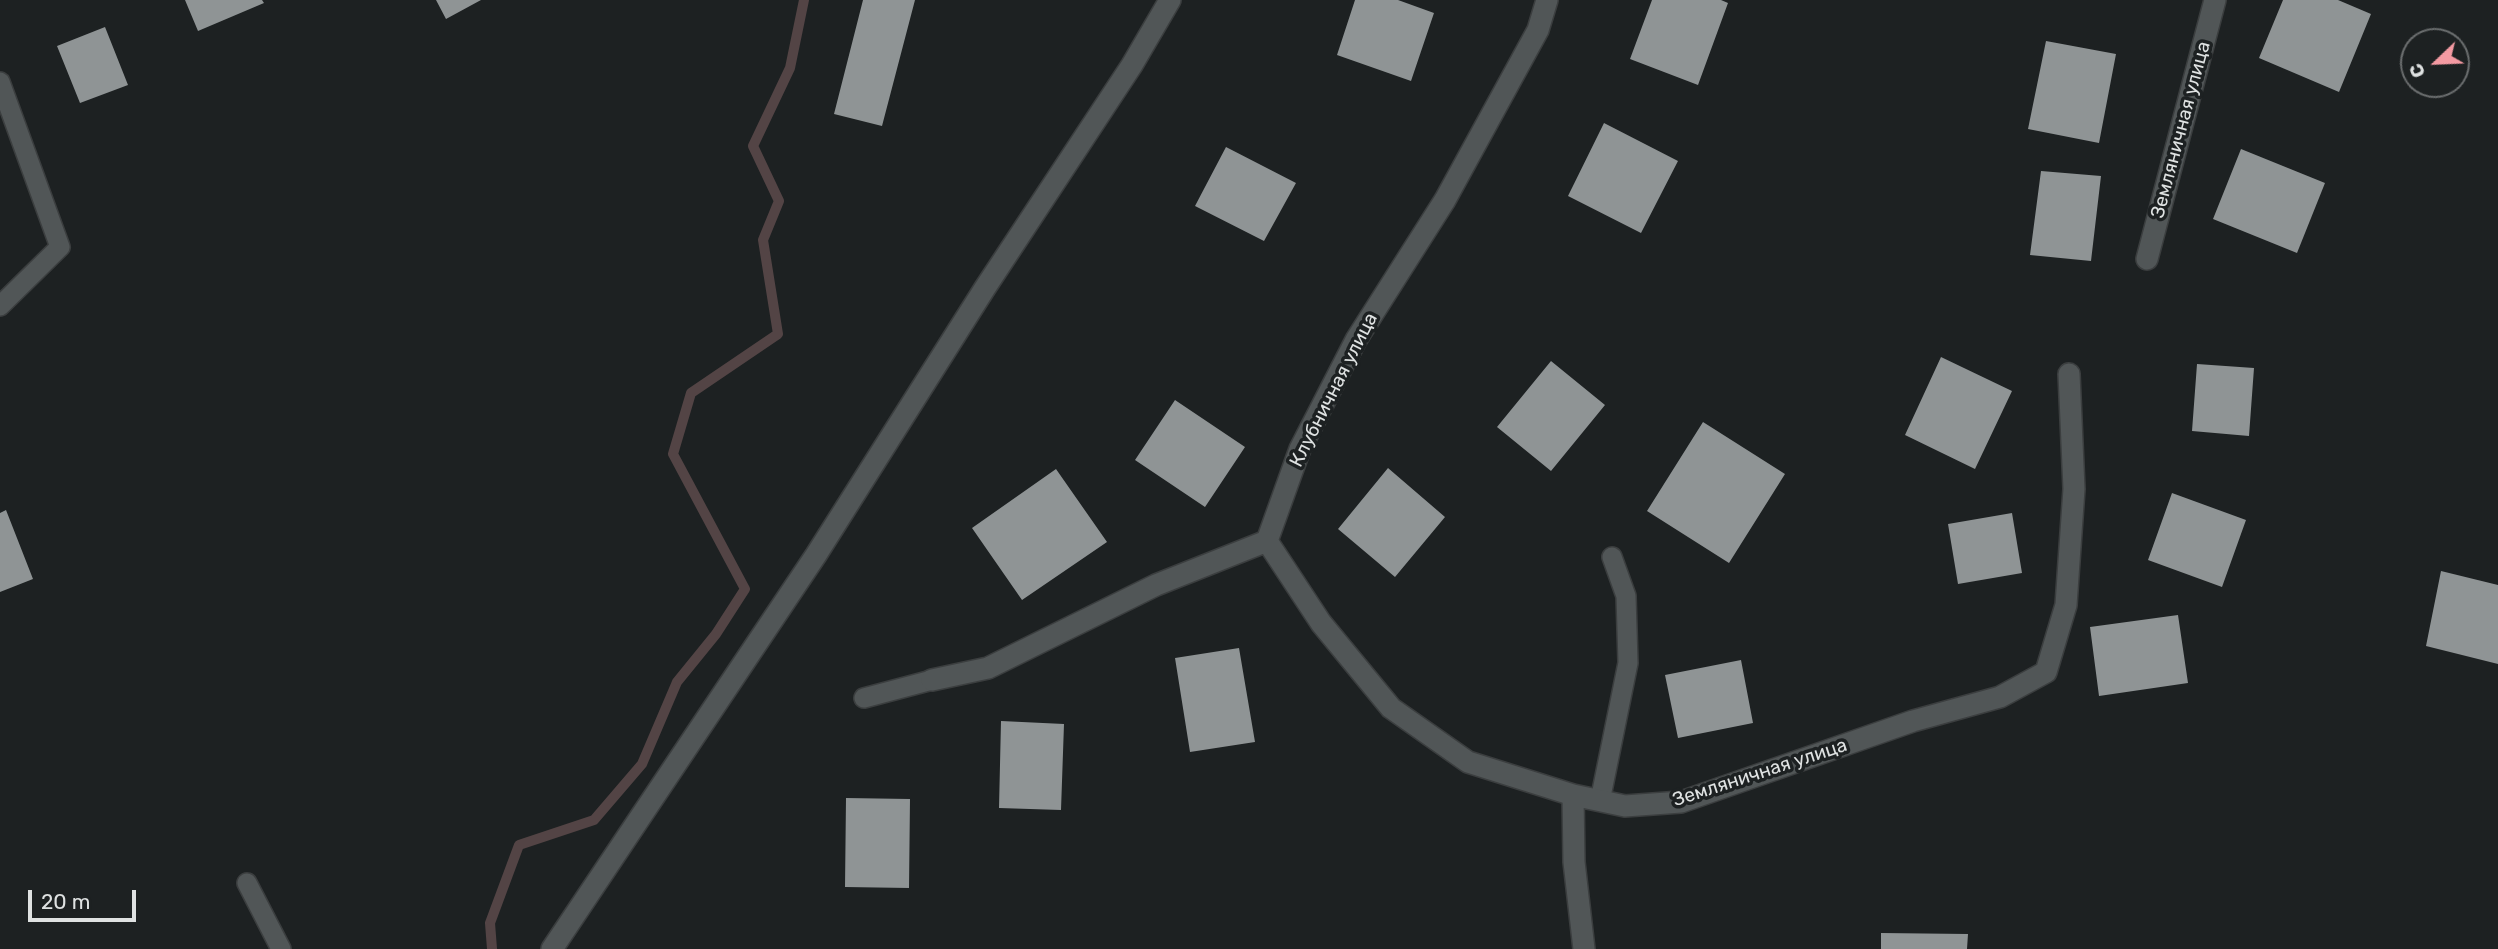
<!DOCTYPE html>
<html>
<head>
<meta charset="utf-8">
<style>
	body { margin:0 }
	#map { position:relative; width:2498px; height:949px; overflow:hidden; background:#1d2122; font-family:Rubik,sans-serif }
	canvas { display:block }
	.north { position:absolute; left:2400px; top:28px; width:70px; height:70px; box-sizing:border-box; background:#1d2122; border:2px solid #6b6e6f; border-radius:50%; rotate:247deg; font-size:19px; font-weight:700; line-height:28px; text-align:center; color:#dfe2e2 }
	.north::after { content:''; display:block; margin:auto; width:24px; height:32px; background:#f49aa2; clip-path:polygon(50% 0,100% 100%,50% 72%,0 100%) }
	.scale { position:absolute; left:28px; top:890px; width:108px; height:32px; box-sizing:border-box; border:4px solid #dfe2e2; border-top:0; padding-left:9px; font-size:21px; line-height:24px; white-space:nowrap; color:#dfe2e2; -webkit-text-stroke:5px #1d2122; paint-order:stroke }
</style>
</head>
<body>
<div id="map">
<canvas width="2498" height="949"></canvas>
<div class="north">С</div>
<div class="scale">20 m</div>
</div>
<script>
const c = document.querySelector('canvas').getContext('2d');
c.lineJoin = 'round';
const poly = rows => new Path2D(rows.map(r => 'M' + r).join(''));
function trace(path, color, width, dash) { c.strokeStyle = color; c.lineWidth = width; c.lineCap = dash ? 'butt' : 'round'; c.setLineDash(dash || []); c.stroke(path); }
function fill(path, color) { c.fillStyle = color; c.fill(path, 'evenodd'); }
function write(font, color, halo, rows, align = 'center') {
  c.font = font + ' Rubik,sans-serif'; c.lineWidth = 7; c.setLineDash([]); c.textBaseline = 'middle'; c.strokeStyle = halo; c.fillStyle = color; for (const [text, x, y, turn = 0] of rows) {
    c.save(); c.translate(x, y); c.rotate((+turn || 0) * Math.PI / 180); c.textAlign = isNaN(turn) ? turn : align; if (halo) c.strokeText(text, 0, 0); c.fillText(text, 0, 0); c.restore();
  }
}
trace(poly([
	[492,949,490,923,519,845,594,820,642,764,677,682,716,634,745,589,673,454,691,393,778,334,763,240,779,201,753,146,790,68,804,0]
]), '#534445', 10);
fill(poly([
	[185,0,262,0,264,3,198,31],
	[436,0,481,0,446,19],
	[863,0,915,0,882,126,834,114],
	[1355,0,1398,0,1434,13,1411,81,1337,55],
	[1652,0,1721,0,1728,3,1698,85,1630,59],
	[2283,0,2338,0,2371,14,2339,92,2259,58],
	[105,27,128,85,80,103,57,46],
	[2046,41,2116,54,2099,143,2028,129],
	[1604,123,1678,161,1641,233,1568,196],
	[1226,147,1296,183,1264,241,1195,206],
	[2241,149,2325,183,2297,253,2213,219],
	[2041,171,2101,176,2091,261,2030,255],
	[1941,357,2012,391,1975,469,1905,435],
	[1551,361,1605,405,1551,471,1497,427],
	[2197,364,2254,368,2249,436,2192,431],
	[1175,400,1245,447,1205,507,1135,460],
	[1703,422,1785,474,1729,563,1647,511],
	[1388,468,1445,517,1395,577,1338,529],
	[1056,469,1107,542,1022,600,972,528],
	[2172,493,2246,520,2222,587,2148,560],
	[6,510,33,579,0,592,0,513],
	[2012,513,2022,573,1958,584,1948,524],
	[2441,571,2498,585,2498,664,2426,646],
	[2178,615,2188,683,2099,696,2090,627],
	[1239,648,1255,742,1190,752,1175,658],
	[1741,660,1753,723,1678,738,1665,675],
	[1001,721,1064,724,1061,810,999,808],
	[846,798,910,799,909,888,845,887],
	[1881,933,1968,934,1967,949,1881,949]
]), '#8f9495');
const lane = poly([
	[0,82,60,247,0,306],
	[864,698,932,680],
	[1600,801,1628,663,1626,596,1612,557],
	[247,883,281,949]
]);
const street = poly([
	[2147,259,2215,0],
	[1267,541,1321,623,1391,708,1468,762,1573,795,1625,806,1681,802,1913,721,2000,697,2046,672,2066,605,2074,489,2069,374],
	[932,680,988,668,1156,585,1267,541,1300,449,1356,340,1445,200,1538,30,1547,0],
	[1573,795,1574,862,1584,949],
	[552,949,816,555,985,288,1132,65,1170,0]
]);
trace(lane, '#3b3e3f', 22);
trace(street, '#3b3e3f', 24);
trace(lane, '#515657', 19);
trace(street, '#515657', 21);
write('19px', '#dfe2e2', '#1d2122', [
	["Земляничная улица",2181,130,-75],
	["Клубничная улица",1334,390,-63],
	["Земляничная улица",1760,773,-18]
]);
</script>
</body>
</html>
